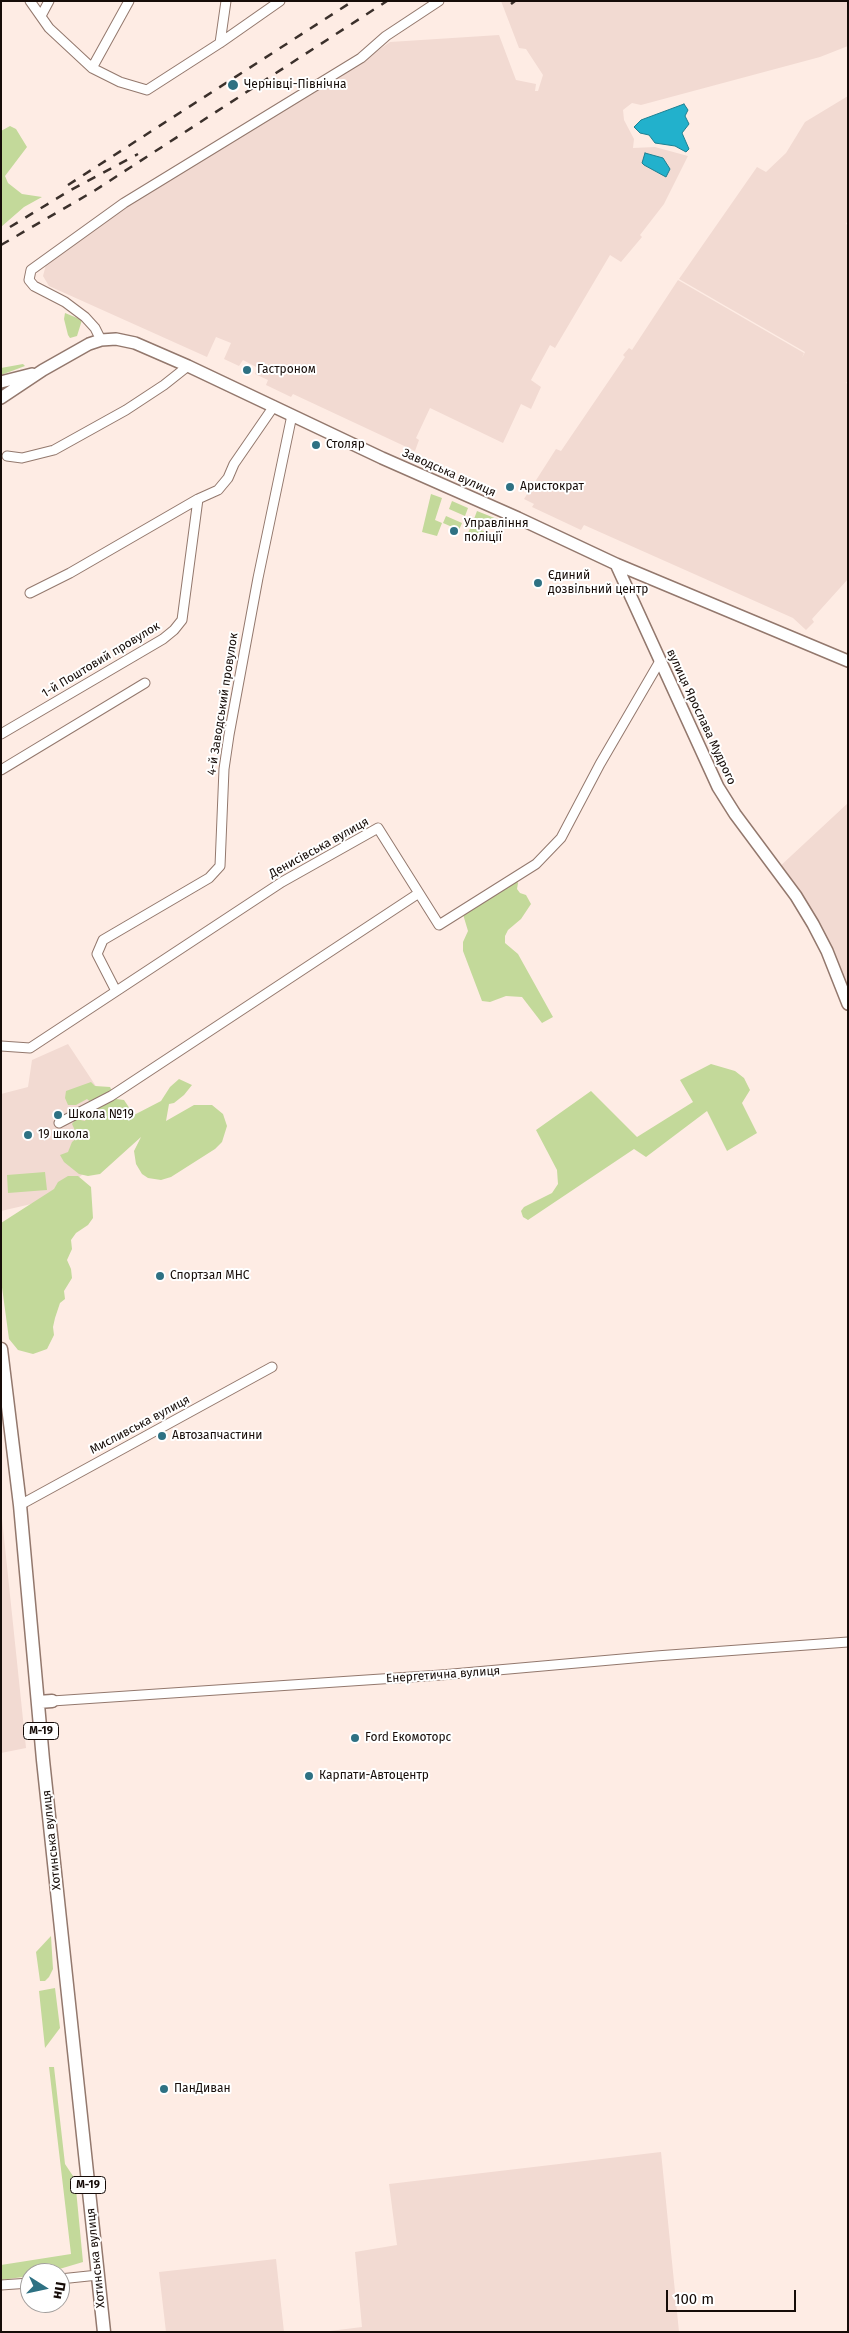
<!DOCTYPE html>
<html>
<head>
<meta charset="utf-8">
<style>
	body { margin:0 }
	#map { position:relative; width:849px; height:2333px; overflow:hidden; background:#feece4; font-family:"Fira Sans",sans-serif }
	canvas { display:block }
	.frame { position:absolute; inset:0; border:2px solid #160c08; pointer-events:none }
	.north { position:absolute; left:20px; top:2263px; width:50px; height:50px; box-sizing:border-box; background:#fff; border:1px solid #a29e9c; border-radius:50%; rotate:100deg; font-size:14px; font-weight:700; line-height:20px; text-align:center; color:#160c08 }
	.north::after { content:''; display:block; margin:auto; width:18px; height:22px; background:#2e7183; clip-path:polygon(50% 0,100% 100%,50% 72%,0 100%) }
	.scale { position:absolute; left:666px; top:2290px; width:130px; height:22px; box-sizing:border-box; border:2px solid #160c08; border-top:0; padding-left:6px; font-size:15px; line-height:18px; white-space:nowrap; color:#160c08; -webkit-text-stroke:4px #fff; paint-order:stroke }
</style>
</head>
<body>
<div id="map">
<canvas width="849" height="2333"></canvas>
<div class="frame"></div>
<div class="north">Пн</div>
<div class="scale">100 m</div>
</div>
<script>
const c = document.querySelector('canvas').getContext('2d');
c.lineJoin = 'round';
function fill(path, color) { c.fillStyle = color; c.fill(path, 'evenodd'); }
const poly = rows => new Path2D(rows.map(r => 'M' + r).join(''));
function trace(path, color, width, dash) { c.strokeStyle = color; c.lineWidth = width; c.lineCap = dash ? 'butt' : 'round'; c.setLineDash(dash || []); c.stroke(path); }
function write(font, color, halo, rows, align = 'center') {
  c.font = font + ' "Fira Sans",sans-serif'; c.lineWidth = 4; c.setLineDash([]); c.textBaseline = 'middle'; c.strokeStyle = halo; c.fillStyle = color; for (const [text, x, y, turn = 0] of rows) {
    c.save(); c.translate(x, y); c.rotate((+turn || 0) * Math.PI / 180); c.textAlign = isNaN(turn) ? turn : align; if (halo) c.strokeText(text, 0, 0); c.fillText(text, 0, 0); c.restore();
  }
}
fill(poly([
	[501,1,848,1,848,46,820,57,641,105,632,103,623,110,624,120,634,139,633,148,655,147,688,156,664,204,640,235,642,237,621,262,610,255,555,348,550,345,531,380,541,387,531,409,521,404,503,443,430,408,416,438,419,440,415,451,293,394,291,397,266,385,268,380,255,374,258,368,243,360,239,366,224,359,231,343,216,337,207,357,49,286,43,276,47,261,125,205,363,61,390,42,499,35,516,80,536,84,535,91,538,91,543,75,526,49,519,48],
	[848,96,848,220,846,224,848,225,848,380,846,383,848,384,848,579,812,619,814,622,806,630,793,618,584,525,581,530,532,507,534,504,524,499,556,449,561,451,625,357,623,355,629,348,632,350,678,280,804,353,802,358,805,352,679,279,757,167,766,172,786,153,805,122],
	[848,803,848,999,777,869],
	[68,1044,129,1136,53,1199,1,1211,1,1094,28,1087,32,1060],
	[1,1509,26,1748,1,1753],
	[661,2152,679,2332,322,2332,362,2327,355,2252,397,2245,389,2184],
	[276,2259,284,2332,166,2332,159,2272]
]), '#f2dad2');
fill(poly([
	[10,126,16,129,27,147,5,176,8,183,22,194,42,197,24,207,1,227,1,131],
	[65,313,82,320,77,336,70,338,68,335,64,319],
	[23,364,25,366,1,375,1,368],
	[431,494,442,498,435,520,442,523,437,536,422,532],
	[452,501,468,508,465,516,449,509],
	[477,511,502,521,499,529,474,519],
	[446,516,462,523,459,530,443,523],
	[471,526,496,536,493,544,468,533],
	[515,877,518,883,517,889,520,893,526,895,531,904,521,919,508,930,505,936,505,943,518,954,553,1017,542,1023,522,997,506,996,490,1002,482,1001,463,951,463,942,468,931,462,911],
	[711,1064,735,1071,744,1078,750,1090,742,1103,757,1133,727,1151,707,1111,646,1157,634,1149,528,1220,523,1217,521,1211,524,1207,552,1193,558,1184,557,1170,536,1130,591,1091,637,1137,693,1102,680,1080],
	[179,1079,192,1085,184,1095,174,1103,169,1104,166,1121,194,1105,212,1105,223,1114,227,1126,222,1142,215,1149,171,1177,161,1180,148,1178,142,1174,136,1164,134,1151,141,1137,100,1174,88,1176,79,1174,64,1162,60,1155,68,1152,72,1142,78,1137,72,1124,76,1119,85,1121,92,1103,87,1099,76,1105,68,1105,65,1098,66,1091,91,1082,95,1086,110,1087,116,1099,124,1100,134,1115,161,1101,170,1087],
	[45,1172,47,1190,8,1193,7,1175],
	[68,1176,78,1176,91,1187,93,1218,88,1225,76,1233,71,1240,72,1249,67,1260,71,1269,72,1278,64,1291,65,1299,60,1303,55,1318,53,1327,54,1335,47,1349,33,1354,18,1350,9,1339,1,1280,1,1223,54,1189,58,1182],
	[51,1936,53,1969,49,1977,45,1981,40,1981,36,1952],
	[55,1988,60,2028,45,2048,39,1991],
	[49,2067,54,2067,65,2164,75,2179,83,2262,46,2273,30,2273,30,2276,1,2280,1,2265,71,2254]
]), '#c3d99a');
const water = poly([
	[684,104,688,110,685,116,689,124,682,133,689,149,686,152,675,146,655,143,649,135,640,133,634,127,641,120,684,104],
	[645,153,663,158,670,169,666,177,644,165,642,163,645,153]
]);
fill(water, '#22b1cc');
trace(water, '#1e8091', 1);
const minor = poly([
	[30,1,49,28,92,68,120,82,147,90,220,43,280,1],
	[41,16,49,1],
	[220,43,226,1],
	[92,68,129,1],
	[101,340,95,328,85,317,65,302,34,286,29,280,31,270,124,203,361,58,386,36,439,1],
	[7,456,22,458,54,450,126,410,164,385,188,366],
	[30,593,70,573,198,499,218,490,228,478,234,464,274,406],
	[1,734,163,639,174,630,182,620,198,499],
	[1,770,145,683],
	[116,991,97,954,103,940,209,878,220,866,224,769,229,735,258,578,292,415],
	[1,1046,30,1048,282,882,378,828,439,925,536,864,561,838,600,764,660,661],
	[59,1123,111,1096,419,893],
	[20,1505,272,1367],
	[52,1701,441,1675,656,1656,848,1642],
	[60,2279,98,2275],
	[1,2285,30,2283]
]);
const major = poly([
	[1,382,32,374],
	[1,398,43,370,89,344,101,340,116,339,135,343,188,366,382,458,518,518,616,564,848,661],
	[616,564,718,787,735,814,796,896,813,924,827,951,848,1004]
]);
const highway = poly([
	[1,1349,20,1505,43,1760,104,2332],
	[38,1702,52,1701]
]);
trace(minor, '#93786d', 11);
trace(major, '#93786d', 14);
trace(highway, '#93786d', 15);
trace(minor, '#fff', 9);
trace(major, '#fff', 11);
trace(highway, '#fff', 12);
trace(poly([
	[511,4,515,1],
	[68,185,353,1],
	[10,227,69,191,138,154],
	[1,245,94,191,387,1]
]), '#3b302b', 2.5, [9, 9]);
for (const [x, y, r, color] of [
	[233,85,6,"#2e7183"],
	[247,370,5,"#2e7183"],
	[316,445,5,"#2e7183"],
	[510,487,5,"#2e7183"],
	[454,531,5,"#2e7183"],
	[538,583,5,"#2e7183"],
	[58,1115,5,"#2e7183"],
	[28,1135,5,"#2e7183"],
	[160,1276,5,"#2e7183"],
	[162,1436,5,"#2e7183"],
	[355,1738,5,"#2e7183"],
	[309,1776,5,"#2e7183"],
	[164,2089,5,"#2e7183"]
]) { const dot = new Path2D(); dot.arc(x, y, r, 0, 2 * Math.PI); c.fillStyle = color; c.fill(dot); trace(dot, '#fff', 2); }
for (const [x, y, w] of [
	[41,1731,35],
	[88,2185,35]
]) { const box = new Path2D(); box.roundRect(x - w / 2, y - 8.5, w, 17, 4); c.fillStyle = '#fff'; c.fill(box); trace(box, '#160c08', 1); }
write('bold 11px', '#160c08', null, [
	["М-19",41,1731],
	["М-19",88,2185]
]);
write('12px', '#160c08', '#fff', [
	["Чернівці-Північна",244,85],
	["Гастроном",257,370],
	["Столяр",326,445],
	["Аристократ",520,487],
	["Управління",464,524],
	["поліції",464,538],
	["Єдиний",548,576],
	["дозвільний центр",548,590],
	["Школа №19",68,1115],
	["19 школа",38,1135],
	["Спортзал МНС",170,1276],
	["Автозапчастини",172,1436],
	["Ford Екомоторс",365,1738],
	["Карпати-Автоцентр",319,1776],
	["ПанДиван",174,2089]
], 'left');
write('12px', '#160c08', '#fff', [
	["Заводська вулиця",449,473,24],
	["1-й Поштовий провулок",101,660,-31],
	["4-й Заводський провулок",223,704,-81],
	["вулиця Ярослава Мудрого",701,717,65],
	["Денисівська вулиця",319,848,-29],
	["Мисливська вулиця",140,1425,-28],
	["Енергетична вулиця",443,1675,-4],
	["Хотинська вулиця",52,1840,-96],
	["Хотинська вулиця",96,2258,-96]
]);
</script>
</body>
</html>
